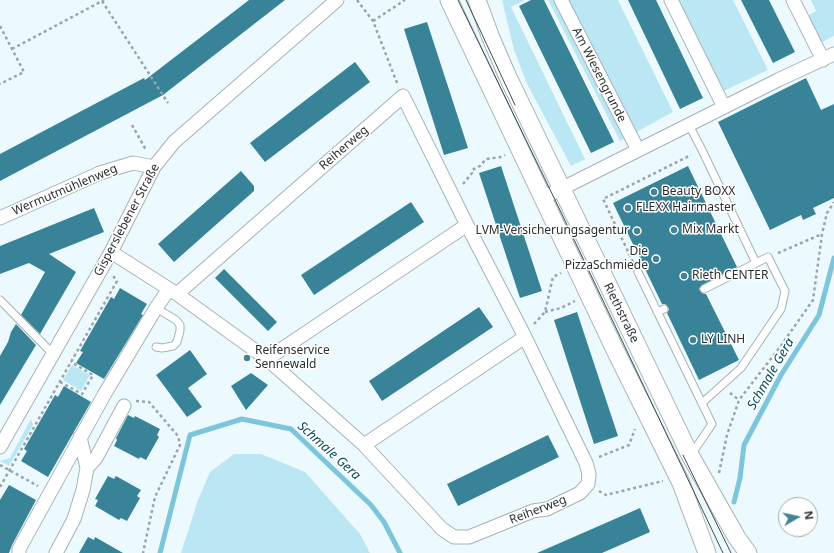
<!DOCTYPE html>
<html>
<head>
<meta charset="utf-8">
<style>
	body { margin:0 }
	#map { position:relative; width:834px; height:553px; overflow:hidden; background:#ecfaff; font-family:"Noto Sans",sans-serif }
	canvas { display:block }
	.north { position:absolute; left:778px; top:497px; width:40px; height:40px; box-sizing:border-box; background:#fff; border:1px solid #aaacad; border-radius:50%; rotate:81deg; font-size:11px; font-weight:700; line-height:16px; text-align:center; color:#2a2f31 }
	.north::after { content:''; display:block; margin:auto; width:14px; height:18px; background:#428396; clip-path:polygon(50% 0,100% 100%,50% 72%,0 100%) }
</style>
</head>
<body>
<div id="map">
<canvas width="834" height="553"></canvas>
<div class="north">N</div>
</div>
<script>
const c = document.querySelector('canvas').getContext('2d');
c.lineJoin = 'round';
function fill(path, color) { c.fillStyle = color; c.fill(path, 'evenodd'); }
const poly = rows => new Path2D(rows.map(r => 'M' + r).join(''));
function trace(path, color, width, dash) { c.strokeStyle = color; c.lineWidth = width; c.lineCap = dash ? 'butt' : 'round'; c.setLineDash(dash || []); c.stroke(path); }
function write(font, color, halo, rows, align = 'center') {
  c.font = font + ' "Noto Sans",sans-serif'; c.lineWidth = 3; c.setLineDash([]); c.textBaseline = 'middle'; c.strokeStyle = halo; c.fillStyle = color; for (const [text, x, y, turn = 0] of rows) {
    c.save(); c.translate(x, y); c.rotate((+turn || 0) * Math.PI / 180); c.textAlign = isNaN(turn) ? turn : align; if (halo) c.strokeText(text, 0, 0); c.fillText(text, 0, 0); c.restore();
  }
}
fill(poly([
	[502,0,525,0,511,7,585,159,571,166,527,84,514,50],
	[548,0,618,0,673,112,620,141],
	[666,0,733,0,768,70,713,96],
	[811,0,834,0,834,36,813,47,799,21,816,11],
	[72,365,90,375,81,391,63,380],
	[31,419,33,425,9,466,0,461,10,458],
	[234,454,261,454,305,472,360,534,370,553,181,553,198,500,210,472]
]), '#bbe7f5');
trace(poly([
	[734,502,740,478,744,445,781,375,819,315,834,258],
	[160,553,190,435,242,419,291,429,371,505,384,522,400,553]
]), '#7cc5da', 5);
fill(poly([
	[249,0,285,0,163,95,0,181,0,154,144,78,145,80],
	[531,0,544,0,614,142,591,153,519,6],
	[628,0,656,0,703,98,680,109],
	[741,0,769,0,795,52,773,63],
	[427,22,468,148,444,155,404,29],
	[355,62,370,82,265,162,250,143],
	[806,78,821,110,834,104,834,198,813,208,816,214,803,220,801,215,770,230,718,122],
	[501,166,542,291,520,298,479,173],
	[688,166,737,267,702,285,699,289,702,293,706,294,739,360,699,380,667,313,669,310,668,307,665,304,662,304,613,203],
	[241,171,254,186,254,191,174,262,158,244],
	[411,202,424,222,314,295,301,275],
	[94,208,104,232,49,254,76,272,40,334,21,315,45,272,29,263,0,274,0,246],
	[224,269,277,322,268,331,215,278],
	[120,288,147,304,141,314,143,315,104,379,76,363,83,352,80,351,111,297,114,299],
	[479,307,493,327,382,401,369,381],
	[577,312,618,436,594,444,554,320],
	[16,324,36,345,0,405,0,356,8,342,11,332],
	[190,350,207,374,188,388,202,407,187,417,156,375],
	[251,373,268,385,246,410,231,386],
	[64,386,91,402,48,477,21,461,27,451,24,449,55,395,58,397],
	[128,415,134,418,135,416,160,429,157,435,159,437,146,460,140,457,139,459,114,446,117,440,116,438],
	[548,435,559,457,458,506,447,484],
	[108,476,114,479,116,476,141,490,137,496,140,498,127,521,121,518,119,520,95,506,98,500,95,499],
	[9,485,36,500,12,545,9,553,0,553,0,500],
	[640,508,650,532,602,553,537,553],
	[88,537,94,540,95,537,123,553,79,553]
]), '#388397');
const service = poly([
	[689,125,702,150,756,263,768,257,785,291,781,309,741,368,702,403],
	[638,272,712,424,691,455],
	[704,289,756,263],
	[0,300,53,354],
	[156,308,176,320,180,325,180,331,177,342,173,346,162,348,156,347],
	[657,312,664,309]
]);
const minor = poly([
	[561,0,638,150],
	[671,0,724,107],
	[793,0,823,60],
	[543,198,778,80,834,54],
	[0,218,100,173,133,163,154,167],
	[111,252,177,294,267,359,364,445,442,529,454,537,469,537,533,511,547,509,580,493,588,484,589,474,586,463,523,333,467,225,403,96,177,294],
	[267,359,467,225],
	[364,445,525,337],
	[0,447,111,252,154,167,174,142,337,0],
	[87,468,96,458,124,406],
	[19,553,19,549,104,395,156,308,169,289],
	[56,553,74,519,83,490,87,468,80,437]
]);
const tertiary = poly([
	[449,0,616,352,681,483,707,553],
	[477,0,491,38,507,75,690,455,737,538,748,553]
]);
trace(service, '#a5b2b6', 9);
trace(minor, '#a5b2b6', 15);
trace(tertiary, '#a5b2b6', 19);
trace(poly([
	[357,0,373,21,397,83],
	[102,1,168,103],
	[373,21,405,0],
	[0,26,24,72,0,84],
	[12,49,104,0],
	[132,125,146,150],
	[463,184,472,173,472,170,480,166,486,159,501,157,505,155],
	[778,253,822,234],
	[633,262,603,199,691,155],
	[545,312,561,308,575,301],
	[534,324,545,312,553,277,561,273],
	[60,382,82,394,93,375,71,362],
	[730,393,739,400],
	[136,401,149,402,178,436,180,445,155,497,143,553],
	[599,457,629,445,635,429],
	[0,465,38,486],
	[719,473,727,435,739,400,780,347,813,300,822,234,827,213,834,202],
	[0,487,117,281,113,276],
	[599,491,606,495,663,481]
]), '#9ba5a9', 2.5, [3, 3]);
trace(service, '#fff', 7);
trace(minor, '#fff', 13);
trace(tertiary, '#fff', 17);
trace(poly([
	[458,0,558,206,723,553],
	[466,0,515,105],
	[683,455,731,553]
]), '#444b4d', 1);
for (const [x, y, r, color] of [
	[654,192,4,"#428396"],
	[628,208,4,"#428396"],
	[674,230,4,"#428396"],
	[637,231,4,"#428396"],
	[656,259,4,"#428396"],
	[684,276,4,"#428396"],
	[693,340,4,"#428396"],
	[247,358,4,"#428396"]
]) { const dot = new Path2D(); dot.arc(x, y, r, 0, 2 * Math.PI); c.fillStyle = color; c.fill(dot); trace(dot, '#fff', 1.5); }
write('12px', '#2a2f31', '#fff', [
	["Am Wiesengrunde",599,75,63],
	["Reiherweg",344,148,-41],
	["Wermutmühlenweg",65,190,-23],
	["Gisperslebener Straße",127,220,-62],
	["Riethstraße",621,313,64],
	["Reiherweg",538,510,-21]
]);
write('12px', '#2a2f31', '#fff', [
	["Beauty BOXX",662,192],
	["FLEXX Hairmaster",636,208],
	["Mix Markt",682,230],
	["LVM-Versicherungsagentur",629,231,"right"],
	["Die",648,252,"right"],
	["PizzaSchmiede",648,266,"right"],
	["Rieth CENTER",692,276],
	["LY LINH",701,340],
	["Reifenservice",255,351],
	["Sennewald",255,365]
], 'left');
write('italic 13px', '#074a59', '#fff', [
	["Schmale Gera",771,374,-60],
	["Schmale Gera",329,451,42]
]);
</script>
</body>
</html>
